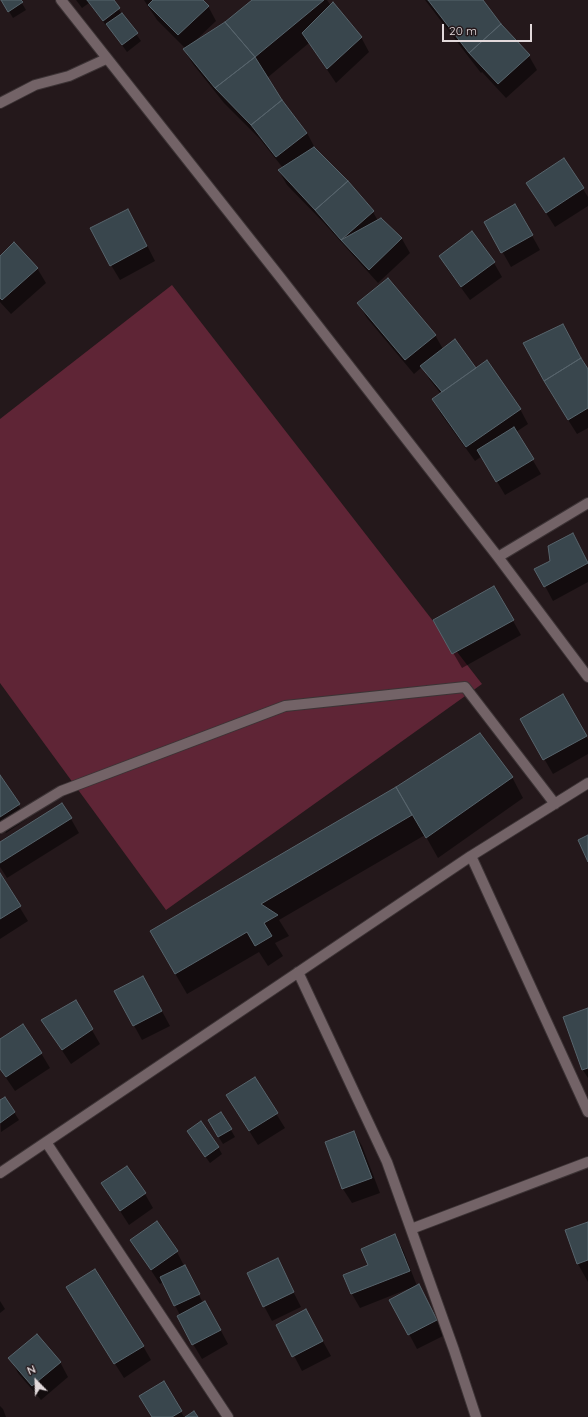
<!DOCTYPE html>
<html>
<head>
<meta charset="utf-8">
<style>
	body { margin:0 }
	#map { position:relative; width:588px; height:1417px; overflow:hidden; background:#24181b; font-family:Quicksand,sans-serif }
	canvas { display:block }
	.north { position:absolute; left:16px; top:1361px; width:40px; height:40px; -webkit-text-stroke:3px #24181b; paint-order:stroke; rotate:337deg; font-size:11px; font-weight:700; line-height:16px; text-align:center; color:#e2d9db }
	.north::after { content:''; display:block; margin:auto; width:14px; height:18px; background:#e2d9db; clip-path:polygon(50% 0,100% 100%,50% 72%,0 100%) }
	.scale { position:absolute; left:442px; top:24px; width:90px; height:18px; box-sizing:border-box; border:2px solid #e2d9db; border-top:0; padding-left:5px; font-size:12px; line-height:14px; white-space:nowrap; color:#e2d9db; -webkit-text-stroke:3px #24181b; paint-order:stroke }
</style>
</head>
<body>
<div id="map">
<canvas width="588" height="1417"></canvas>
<div class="north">N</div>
<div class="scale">20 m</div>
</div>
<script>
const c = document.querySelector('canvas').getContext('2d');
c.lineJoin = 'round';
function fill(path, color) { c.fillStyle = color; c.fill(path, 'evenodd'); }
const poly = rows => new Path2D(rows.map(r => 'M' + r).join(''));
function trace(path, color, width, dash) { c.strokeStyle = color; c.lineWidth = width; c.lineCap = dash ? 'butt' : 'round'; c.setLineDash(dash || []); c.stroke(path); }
fill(poly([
	[172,285,482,684,166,910,0,683,0,419]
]), '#5f2536');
fill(poly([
	[2,0,20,0,26,10,13,18],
	[76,0,112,0,141,41,127,52,109,27,108,28,89,3,82,8],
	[144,0,202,0,208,6,216,21,193,43,226,23,254,0,327,0,331,6,361,37,369,52,336,83,309,43,267,78,281,101,307,133,315,148,314,149,373,212,378,221,380,219,402,239,410,253,378,283,325,224,287,185,279,171,283,168,260,139,224,103,193,64,184,50,186,49,157,20],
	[425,0,482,0,500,25,529,56,537,70,506,98,482,72,481,73],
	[564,159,588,197,588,206,555,227,527,183],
	[515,205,540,250,511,267,486,223],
	[136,224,155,261,120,280,111,265],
	[440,256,494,263,502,277,470,300,448,270],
	[0,257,37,268,46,283,11,314,0,302],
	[358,303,435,335,443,349,476,369,520,409,528,424,516,432,541,474,505,495,482,456,475,461,441,414,433,399,441,394,430,380,422,367,414,374,367,318],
	[562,325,588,369,588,428,577,434,553,396],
	[581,549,588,563,588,582,553,601,545,586,551,561],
	[494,587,521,635,462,668,434,620],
	[563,696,588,739,588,754,553,774,521,719],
	[0,776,27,819,6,833,0,824],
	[512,777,523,798,438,858,425,835,279,920,289,936,275,943,283,956,268,966,259,952,187,994,151,932,397,788],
	[71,819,79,833,7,878,0,867,0,843],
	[0,875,28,921,0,939],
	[115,991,151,991,170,1026,142,1040],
	[75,1001,100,1044,71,1064,51,1034],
	[588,1009,588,1078,583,1070,565,1018],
	[0,1040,41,1053,50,1068,15,1091,0,1069],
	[254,1078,285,1128,258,1145,236,1110],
	[5,1098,19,1120,1,1132,0,1101],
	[221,1113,235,1137,223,1144,213,1128],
	[354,1132,362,1146,380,1193,352,1203,343,1189,326,1143],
	[192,1138,218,1147,222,1154,210,1163],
	[102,1183,145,1194,153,1208,129,1225],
	[157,1223,177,1252,203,1303,213,1316,228,1344,202,1359,193,1344,180,1315,163,1282,160,1284,131,1240],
	[588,1223,588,1282,578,1264,566,1231],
	[395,1236,403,1250,417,1286,427,1300,445,1335,417,1349,391,1300,409,1291,408,1289,360,1308,352,1294,345,1275,369,1266],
	[277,1260,301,1307,272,1321,264,1306],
	[0,1301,5,1309,0,1313],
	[76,1302,143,1346,151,1360,124,1378],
	[278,1325,314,1325,331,1356,302,1371],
	[10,1358,60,1362,68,1377,41,1400,18,1373],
	[164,1382,184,1417,153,1417],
	[0,1406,3,1409,6,1417,0,1417]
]), '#0007');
const building = poly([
	[1,0,21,0,23,2,8,12,1,0],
	[87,0,114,0,120,8,103,21,87,0],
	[153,0,203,0,209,6,178,35,148,5,153,0],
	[252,0,324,0,255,57,225,22,252,0],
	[428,0,483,0,501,24,469,53,428,0],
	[333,2,362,37,327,69,302,33,333,2],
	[122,13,138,33,122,45,106,24,122,13],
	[225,22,255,57,215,88,183,49,225,22],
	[501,24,530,55,498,84,469,53,501,24],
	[255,57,282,100,251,125,215,88,255,57],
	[282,100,307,133,276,157,251,125,282,100],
	[314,147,348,181,315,210,278,170,314,147],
	[564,158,584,188,546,213,526,183,564,158],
	[348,181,374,211,341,240,315,210,348,181],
	[515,204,533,235,501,253,484,222,515,204],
	[128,209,147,246,110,266,90,228,128,209],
	[381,218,402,238,369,270,341,240,381,218],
	[472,231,495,262,461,287,439,256,472,231],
	[14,242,38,268,2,300,0,298,0,256,14,242],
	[388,278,436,335,405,360,357,303,388,278],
	[563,324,581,358,544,381,523,343,563,324],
	[455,339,476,368,442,392,420,366,455,339],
	[581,358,588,369,588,408,568,420,544,381,581,358],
	[487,360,521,409,466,447,432,399,487,360],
	[514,427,534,459,496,482,477,450,514,427],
	[573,533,588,563,544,587,534,569,550,561,548,546,573,533],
	[494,586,514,620,452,654,433,620,494,586],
	[563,694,587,736,543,760,520,719,563,694],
	[480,733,513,777,426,838,396,787,480,733],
	[0,775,20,804,0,817,0,775],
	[396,787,412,815,261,904,278,915,264,923,272,936,255,946,247,932,175,974,150,931,396,787],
	[62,803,72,818,0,863,0,842,62,803],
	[588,835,588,862,578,840,588,835],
	[0,873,21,906,0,919,0,873],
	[143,976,162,1011,133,1026,114,991,143,976],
	[76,1000,93,1029,62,1050,41,1020,76,1000],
	[588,1008,588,1068,582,1070,563,1017,588,1008],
	[23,1024,42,1053,6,1077,0,1069,0,1039,23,1024],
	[255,1077,278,1113,249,1131,226,1095,255,1077],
	[5,1097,15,1112,0,1123,0,1100,5,1097],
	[221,1112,232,1129,218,1137,208,1120,221,1112],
	[201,1121,219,1147,205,1157,187,1131,201,1121],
	[354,1131,372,1178,342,1189,325,1142,354,1131],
	[127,1166,146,1193,120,1211,101,1183,127,1166],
	[157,1221,178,1251,151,1270,130,1240,157,1221],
	[588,1222,588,1260,577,1264,565,1230,588,1222],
	[395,1234,410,1271,351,1294,343,1275,368,1265,361,1249,395,1234],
	[278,1258,294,1292,263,1307,247,1273,278,1258],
	[185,1265,200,1294,174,1306,160,1277,185,1265],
	[95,1269,144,1346,114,1364,66,1287,95,1269],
	[419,1284,437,1320,408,1335,389,1300,419,1284],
	[205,1301,221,1330,192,1345,177,1316,205,1301],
	[306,1309,323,1341,292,1357,276,1325,306,1309],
	[37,1334,61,1362,32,1386,8,1358,37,1334],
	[164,1381,182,1411,172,1417,152,1417,139,1396,164,1381],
	[194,1411,198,1417,185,1417,194,1411]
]);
fill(building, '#39464d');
trace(building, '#57646c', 1);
const street = poly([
	[61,0,280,277,498,557,588,677],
	[0,103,35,85,69,76,106,59],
	[498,557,588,503],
	[0,828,61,791,285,706,465,687,555,804],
	[471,856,588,1112],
	[298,972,387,1162,454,1350,476,1417],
	[46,1142,228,1417],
	[0,1173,471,856,588,783],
	[411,1229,588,1162]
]);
trace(street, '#3c3335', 12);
trace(street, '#736367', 10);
</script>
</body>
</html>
